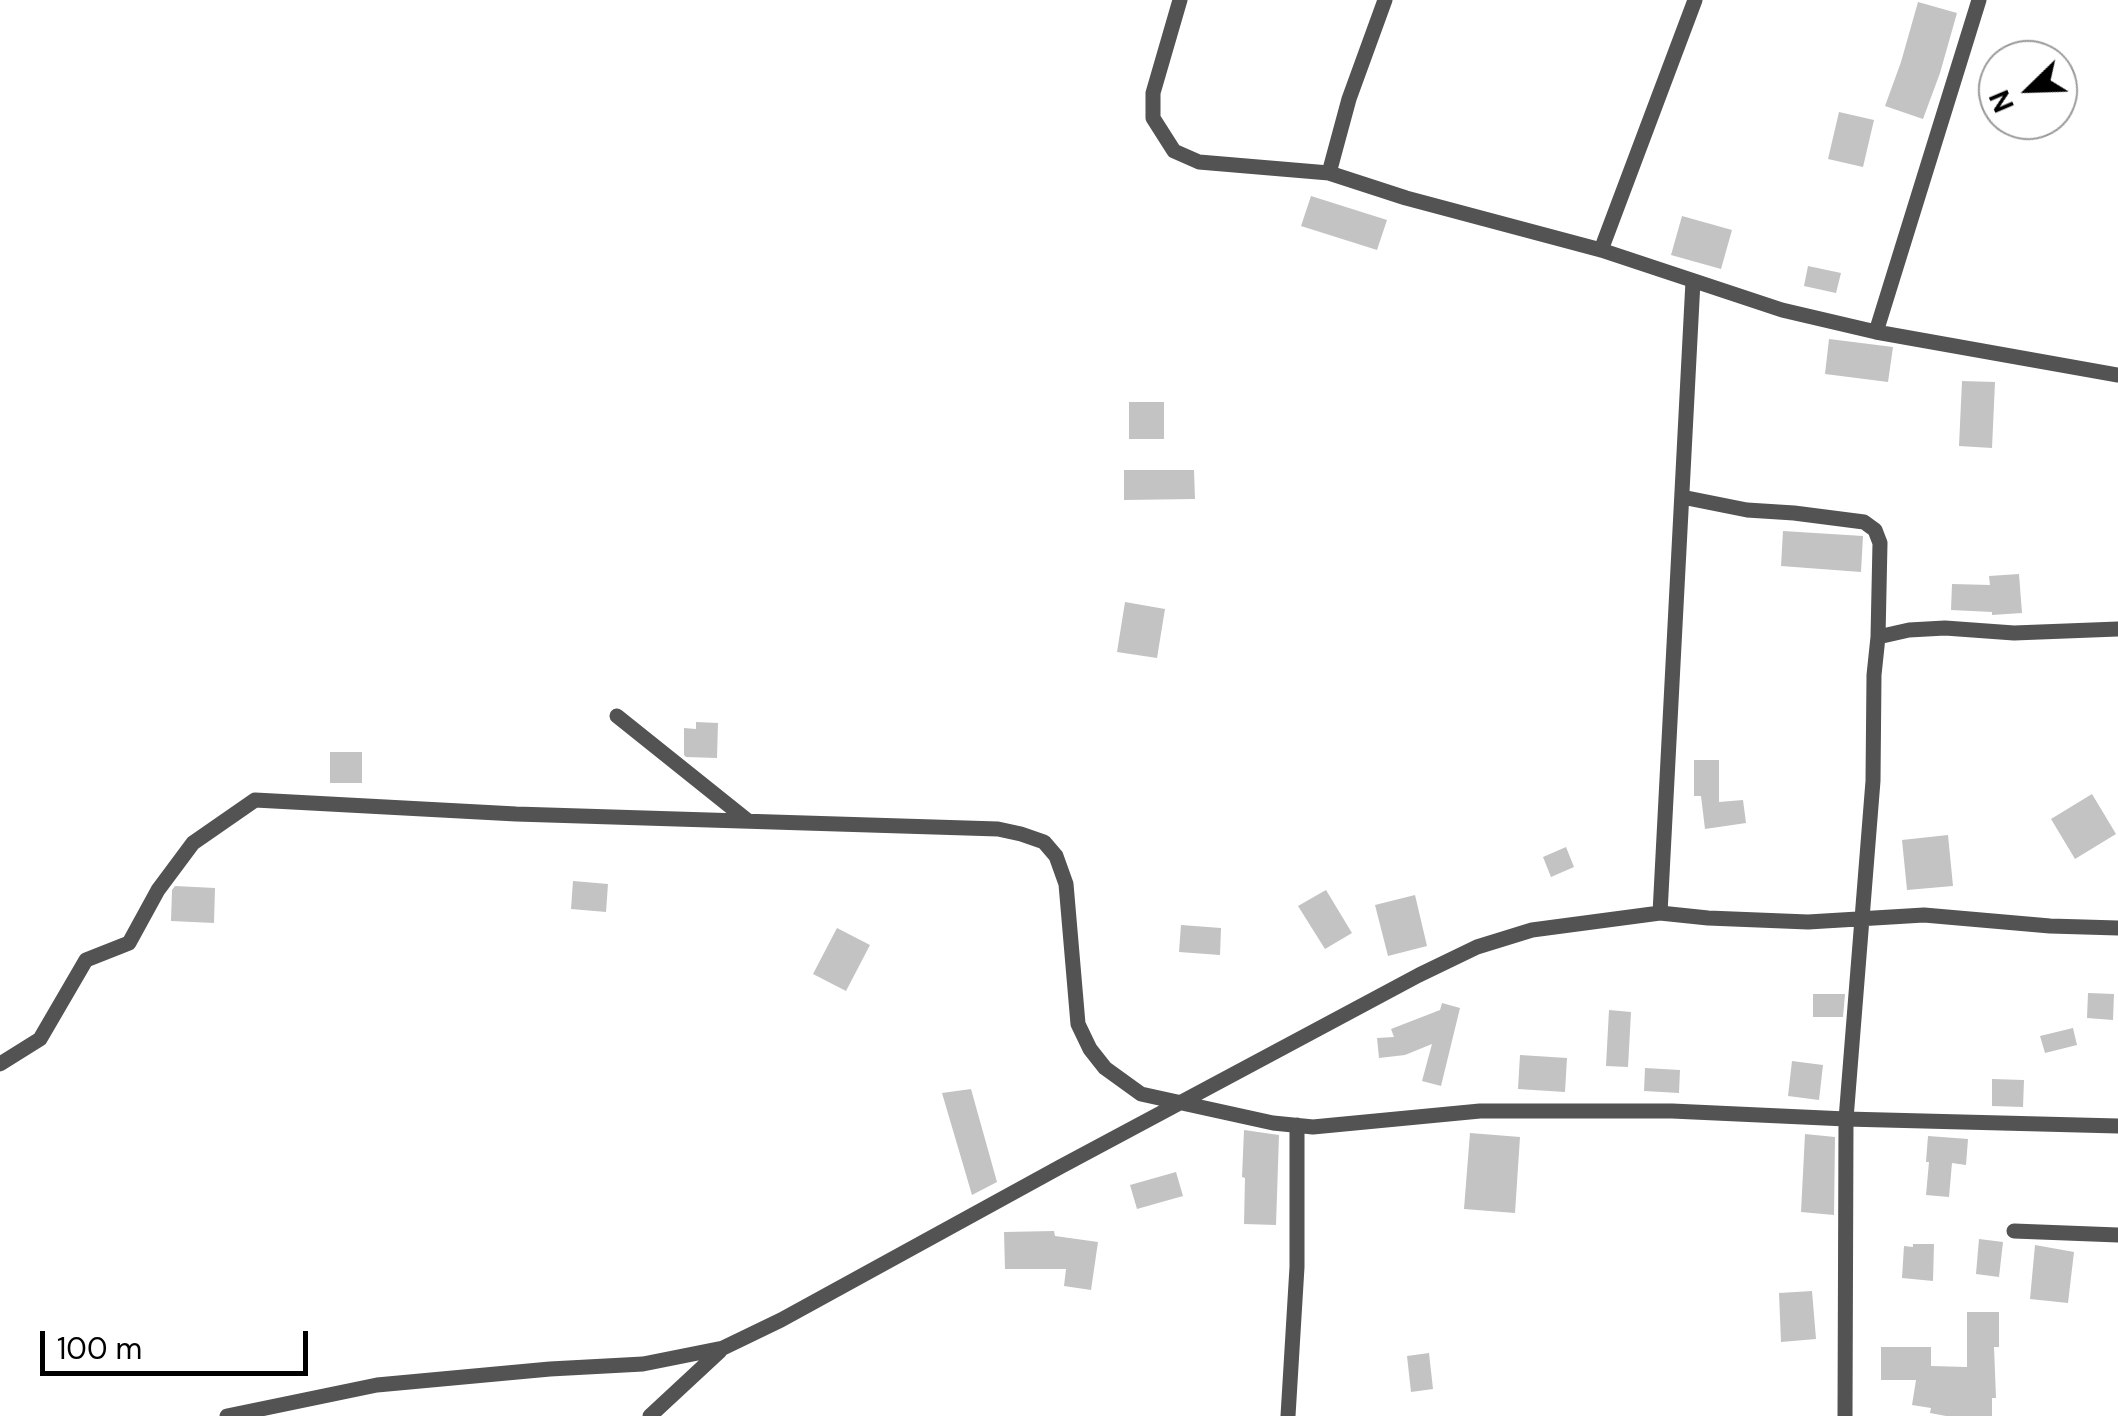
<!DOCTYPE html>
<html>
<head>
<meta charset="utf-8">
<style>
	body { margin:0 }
	#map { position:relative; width:2118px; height:1416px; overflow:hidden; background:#fff; font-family:"DM Sans",sans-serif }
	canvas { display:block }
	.north { position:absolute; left:1978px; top:40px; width:100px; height:100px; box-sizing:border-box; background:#fff; border:2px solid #999; border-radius:50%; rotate:247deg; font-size:28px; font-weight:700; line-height:40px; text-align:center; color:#000 }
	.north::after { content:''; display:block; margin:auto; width:35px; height:45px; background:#000; clip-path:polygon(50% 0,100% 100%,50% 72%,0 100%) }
	.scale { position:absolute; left:40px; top:1331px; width:268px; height:45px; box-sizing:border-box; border:5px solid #000; border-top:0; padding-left:12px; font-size:30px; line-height:35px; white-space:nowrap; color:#000; -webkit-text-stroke:8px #fff; paint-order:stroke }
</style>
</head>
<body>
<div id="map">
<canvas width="2118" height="1416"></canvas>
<div class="north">N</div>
<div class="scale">100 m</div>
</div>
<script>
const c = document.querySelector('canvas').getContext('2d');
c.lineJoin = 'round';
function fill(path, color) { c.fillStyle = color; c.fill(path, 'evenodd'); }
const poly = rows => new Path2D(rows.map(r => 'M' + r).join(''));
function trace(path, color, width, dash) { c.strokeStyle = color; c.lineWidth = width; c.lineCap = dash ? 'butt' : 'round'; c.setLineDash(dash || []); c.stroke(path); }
fill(poly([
	[1918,2,1957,13,1940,73,1923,119,1885,106,1901,62],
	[1839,112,1874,120,1863,167,1828,159],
	[1311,196,1387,220,1377,250,1301,226],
	[1682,216,1732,230,1721,269,1671,255],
	[1808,266,1841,273,1836,293,1804,286],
	[1829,339,1893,347,1888,382,1825,374],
	[1962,381,1995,382,1992,448,1959,446],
	[1129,402,1164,402,1164,439,1129,439],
	[1124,470,1194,470,1195,499,1124,500],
	[1783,531,1863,536,1861,572,1781,566],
	[2019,574,2022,613,1992,615,1992,612,1951,610,1952,584,1990,585,1989,576],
	[1125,602,1165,609,1157,658,1117,652],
	[696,722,718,723,717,758,686,757,684,755,684,728,696,729],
	[330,752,362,752,362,783,330,783],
	[1694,760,1719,760,1719,802,1743,800,1746,823,1705,829,1701,796,1694,796],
	[2092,794,2116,834,2075,859,2051,819],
	[1948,835,1953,886,1907,890,1902,840],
	[1566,847,1574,867,1551,877,1543,857],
	[573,881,608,884,606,912,571,909],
	[175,886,215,888,214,923,171,921,172,890],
	[1326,890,1352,933,1325,949,1298,906],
	[1415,895,1427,946,1388,956,1375,905],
	[1181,925,1221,928,1220,955,1179,952],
	[837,928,870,945,846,991,813,974],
	[2088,993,2114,994,2113,1020,2087,1018],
	[1813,994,1845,994,1843,1017,1813,1017],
	[1442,1003,1460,1008,1441,1086,1422,1081,1432,1044,1405,1055,1379,1058,1377,1038,1394,1037,1391,1029,1440,1010],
	[1609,1010,1631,1012,1628,1067,1606,1066],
	[2073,1028,2077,1045,2045,1053,2040,1036],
	[1520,1055,1567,1058,1565,1092,1518,1089],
	[1792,1061,1823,1065,1819,1100,1788,1096],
	[1645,1068,1680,1070,1679,1093,1644,1091],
	[1992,1079,2024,1080,2023,1107,1992,1106],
	[971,1089,997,1182,972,1195,942,1093],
	[1244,1130,1279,1135,1276,1225,1244,1224,1245,1178,1242,1177],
	[1470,1133,1520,1137,1515,1213,1464,1209],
	[1805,1134,1835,1137,1834,1215,1801,1212],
	[1928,1136,1968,1139,1966,1165,1952,1163,1949,1197,1926,1195,1929,1162,1926,1162],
	[1176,1172,1183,1196,1137,1209,1130,1185],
	[1054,1231,1055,1236,1098,1242,1091,1290,1064,1286,1066,1269,1005,1269,1004,1232],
	[1979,1239,2003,1242,1999,1277,1976,1274],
	[1913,1244,1934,1244,1933,1281,1902,1278,1904,1246,1913,1247],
	[2035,1245,2074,1252,2068,1303,2030,1299],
	[1812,1291,1816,1339,1781,1342,1779,1293],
	[1967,1312,1999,1312,1999,1347,1994,1347,1996,1398,1992,1398,1992,1416,1946,1416,1930,1413,1931,1408,1912,1405,1916,1380,1881,1380,1881,1347,1931,1347,1931,1366,1967,1367],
	[1429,1353,1433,1389,1411,1392,1407,1356]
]), '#c3c3c3');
trace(poly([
	[1180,0,1153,93,1153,118,1174,151,1199,162,1329,173,1406,198,1601,250,1782,310,1876,332,2118,375],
	[1329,173,1349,99,1385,0],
	[1601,250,1695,0],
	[1876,332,1979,0],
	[1682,497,1747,510,1794,513,1864,522,1875,530,1880,543,1878,637,1874,675,1873,781,1846,1119,1845,1416],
	[1878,637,1909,630,1945,628,2014,633,2118,629],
	[617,716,747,820],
	[1660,913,1693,281],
	[0,1064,40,1039,86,960,129,943,158,890,193,843,255,800,516,814,998,829,1021,834,1044,842,1056,856,1066,884,1078,1024,1090,1049,1105,1068,1141,1094,1273,1123,1313,1127,1480,1111,1672,1111,1846,1119,2118,1126],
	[2014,1231,2118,1235],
	[227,1416,377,1385,550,1369,643,1364,723,1348,781,1320,1060,1167,1419,975,1477,947,1532,930,1660,913,1708,918,1808,922,1924,915,2050,926,2118,928],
	[650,1416,720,1351],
	[1288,1416,1297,1267,1297,1125]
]), '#535353', 15);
</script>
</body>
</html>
